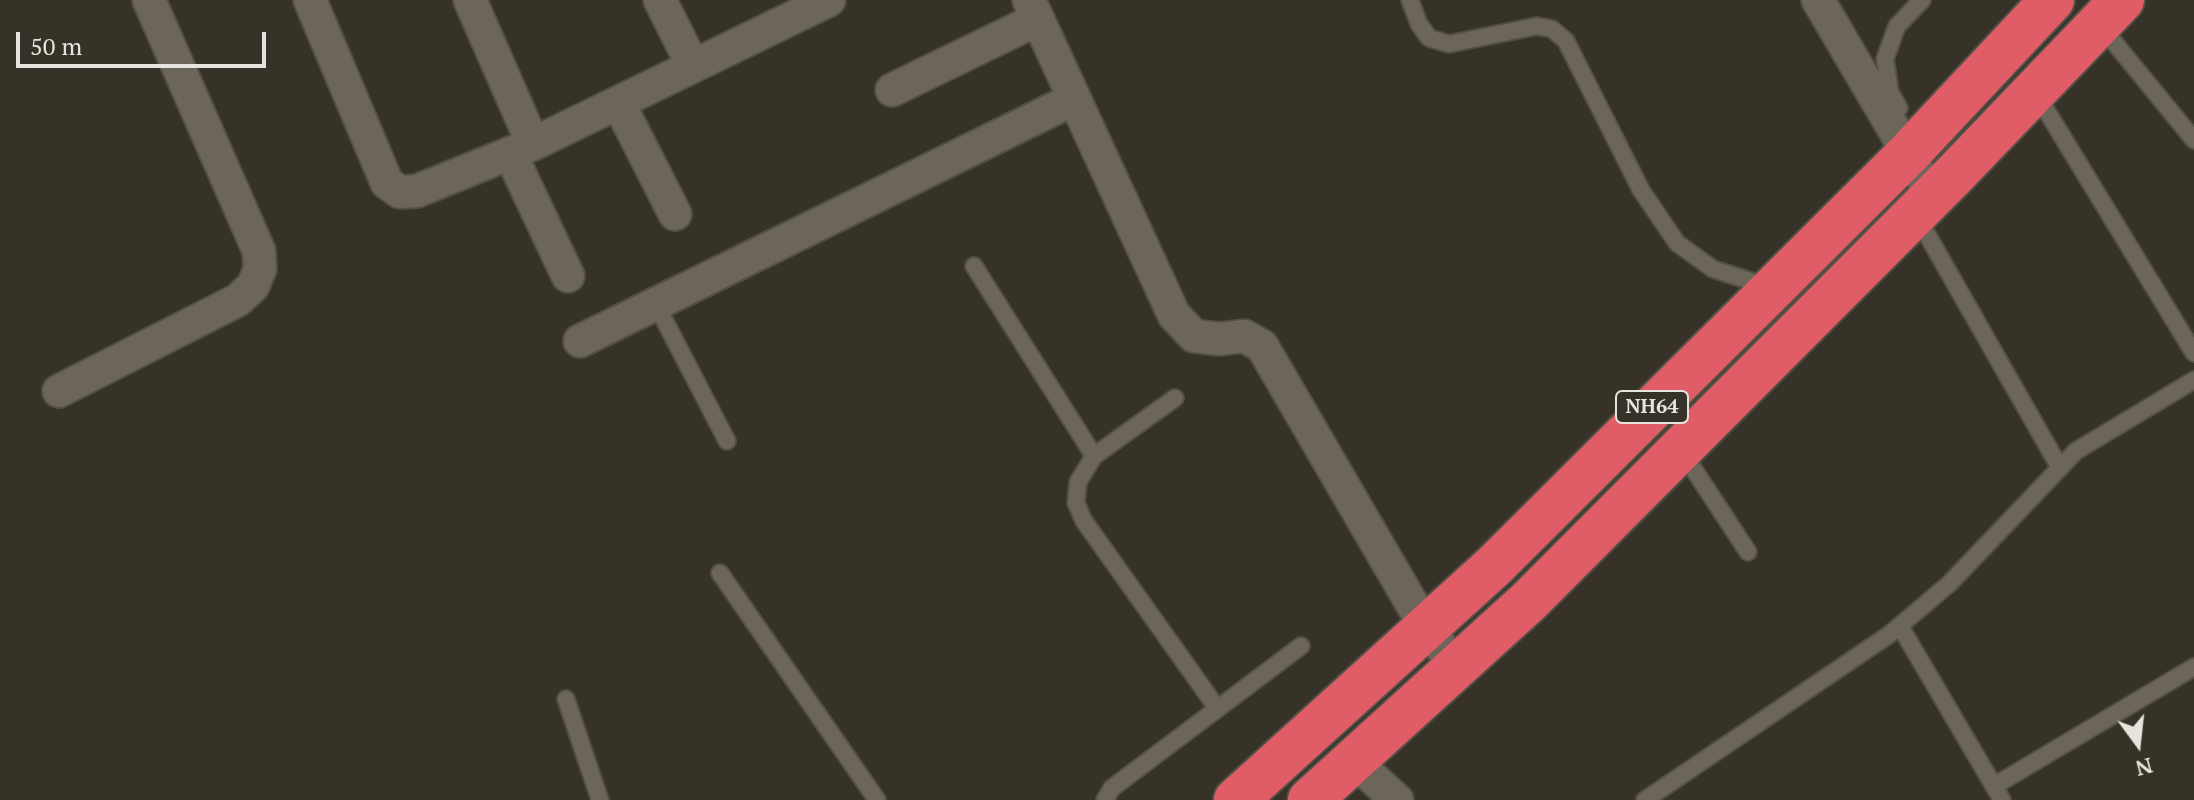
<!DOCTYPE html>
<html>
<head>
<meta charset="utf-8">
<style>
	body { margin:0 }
	#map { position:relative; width:2194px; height:800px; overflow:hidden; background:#373227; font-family:"PT Serif",serif }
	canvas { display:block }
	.north { position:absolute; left:2098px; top:704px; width:80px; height:80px; -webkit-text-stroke:6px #373227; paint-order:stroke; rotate:165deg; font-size:22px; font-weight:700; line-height:32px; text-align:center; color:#e6e4dc }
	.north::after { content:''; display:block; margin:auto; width:28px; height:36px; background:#e6e4dc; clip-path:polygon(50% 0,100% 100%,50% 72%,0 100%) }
	.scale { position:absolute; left:16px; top:32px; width:250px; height:36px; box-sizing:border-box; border:4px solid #e6e4dc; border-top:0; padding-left:10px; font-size:24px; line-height:28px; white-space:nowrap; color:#e6e4dc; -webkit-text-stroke:6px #373227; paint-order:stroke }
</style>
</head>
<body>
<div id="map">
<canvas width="2194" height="800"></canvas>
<div class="north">N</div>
<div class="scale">50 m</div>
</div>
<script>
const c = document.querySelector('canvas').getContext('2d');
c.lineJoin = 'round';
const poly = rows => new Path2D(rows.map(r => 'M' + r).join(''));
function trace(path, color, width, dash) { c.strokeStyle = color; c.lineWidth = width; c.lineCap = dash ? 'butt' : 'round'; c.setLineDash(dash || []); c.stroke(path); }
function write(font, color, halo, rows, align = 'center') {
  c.font = font + ' "PT Serif",serif'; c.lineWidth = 6; c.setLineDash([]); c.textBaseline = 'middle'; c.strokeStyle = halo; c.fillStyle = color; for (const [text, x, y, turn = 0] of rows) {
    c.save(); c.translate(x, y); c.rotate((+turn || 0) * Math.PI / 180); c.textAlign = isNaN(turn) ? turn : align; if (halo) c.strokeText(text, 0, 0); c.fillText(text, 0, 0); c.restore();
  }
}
const lane = poly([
	[1410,0,1419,24,1429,38,1449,44,1537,26,1552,29,1566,41,1641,190,1677,243,1713,269,1769,287],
	[2100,25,2194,140],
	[2037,95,2194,353],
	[1899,108,1890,92,1885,59,1897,26,1922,0],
	[1916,215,2060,468],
	[974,266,1094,456],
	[656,304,727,441],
	[1175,398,1094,456,1078,482,1076,503,1084,521,1217,708],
	[1681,450,1748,552],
	[720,573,877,800],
	[1900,626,2002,800],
	[566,699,600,800],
	[1994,786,2194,667],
	[1105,800,1112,788,1301,646],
	[1645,800,1890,634,1950,583,2076,451,2194,380]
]);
const street = poly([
	[310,0,387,183,400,192,417,191,533,144,829,0],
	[470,0,533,144],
	[660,0,693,66],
	[1029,0,1174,315,1194,336,1219,339,1244,336,1262,346,1426,628,1457,667],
	[1818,0,1933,196],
	[892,90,1038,19],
	[619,104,675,214],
	[510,153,568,276],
	[580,341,1074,99],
	[59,391,238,300,253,286,260,269,259,251,149,0],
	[1354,761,1397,800]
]);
const highway = poly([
	[1236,800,1494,566,1908,154,2052,0],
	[1310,800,1529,601,1954,175,2122,0]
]);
trace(lane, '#524f44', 20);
trace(street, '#524f44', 36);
trace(highway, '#524f44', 48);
trace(lane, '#6b6659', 16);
trace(street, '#6b6659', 32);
trace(highway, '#e05d68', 44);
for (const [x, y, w] of [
	[1652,407,72]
]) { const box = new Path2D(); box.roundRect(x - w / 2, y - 16, w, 32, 6); c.fillStyle = '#373227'; c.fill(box); trace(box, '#e6e4dc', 2); }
write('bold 20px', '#e6e4dc', null, [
	["NH64",1652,407]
]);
</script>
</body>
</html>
